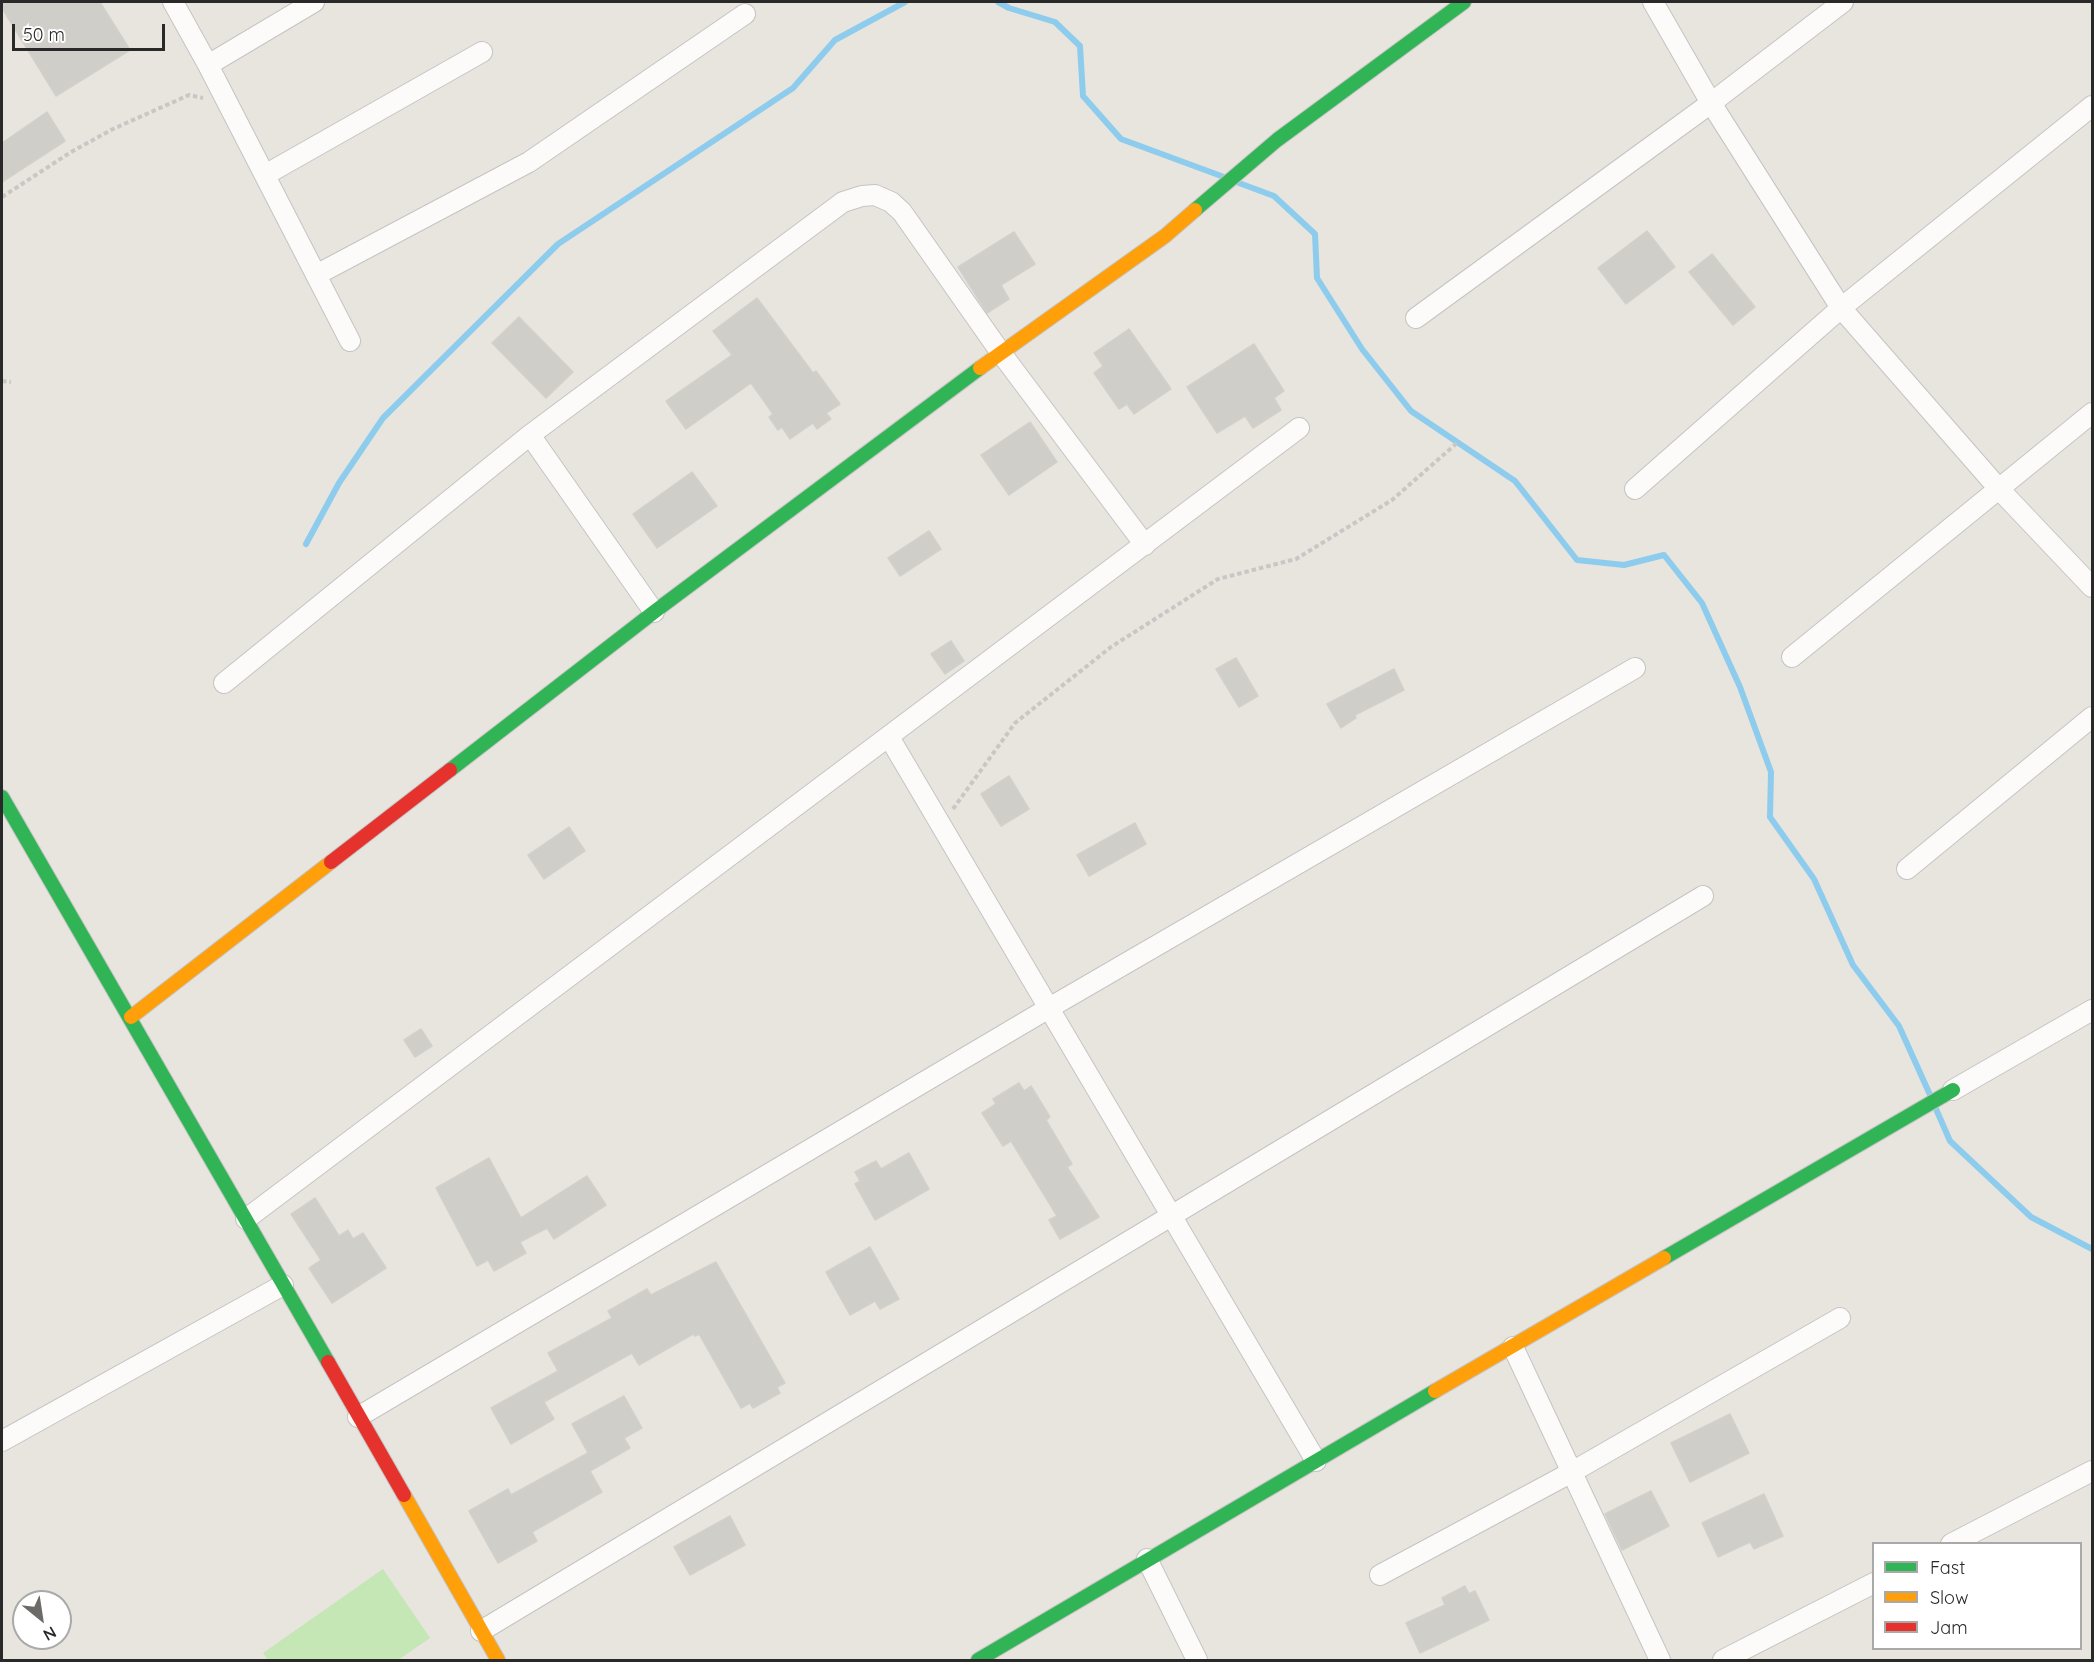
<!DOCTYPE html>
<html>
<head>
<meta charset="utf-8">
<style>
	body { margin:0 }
	#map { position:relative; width:2094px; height:1662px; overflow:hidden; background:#e8e5de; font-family:Quicksand,sans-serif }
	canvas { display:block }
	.frame { position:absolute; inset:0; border:3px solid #292929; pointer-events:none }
	.legend { position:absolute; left:1872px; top:1542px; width:210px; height:108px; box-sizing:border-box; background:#fff; border:2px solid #a9a9a9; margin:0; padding:8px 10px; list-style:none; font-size:18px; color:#292929 }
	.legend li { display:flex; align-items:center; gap:12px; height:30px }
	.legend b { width:30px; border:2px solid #a9a9a9 }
	.north { position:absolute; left:12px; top:1590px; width:60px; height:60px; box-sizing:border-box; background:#fff; border:2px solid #a9a9a9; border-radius:50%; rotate:150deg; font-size:16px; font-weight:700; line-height:24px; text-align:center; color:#292929 }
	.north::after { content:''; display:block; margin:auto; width:21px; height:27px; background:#6c6b68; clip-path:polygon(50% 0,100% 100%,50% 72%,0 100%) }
	.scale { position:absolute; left:12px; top:24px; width:153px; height:27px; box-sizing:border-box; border:3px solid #292929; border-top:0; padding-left:8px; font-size:18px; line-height:21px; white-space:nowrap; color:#292929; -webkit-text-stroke:4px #fff; paint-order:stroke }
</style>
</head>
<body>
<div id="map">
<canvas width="2094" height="1662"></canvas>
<div class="frame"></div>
<ul class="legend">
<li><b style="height:8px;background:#30b455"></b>Fast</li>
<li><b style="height:8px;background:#ff9f0a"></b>Slow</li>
<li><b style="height:8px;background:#e5322d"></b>Jam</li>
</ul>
<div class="north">N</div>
<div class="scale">50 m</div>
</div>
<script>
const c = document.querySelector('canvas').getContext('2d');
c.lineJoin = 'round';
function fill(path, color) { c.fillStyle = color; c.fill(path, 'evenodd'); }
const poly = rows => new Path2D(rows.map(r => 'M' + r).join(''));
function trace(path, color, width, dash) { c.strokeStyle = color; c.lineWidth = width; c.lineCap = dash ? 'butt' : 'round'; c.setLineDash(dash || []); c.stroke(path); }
fill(poly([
	[383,1569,430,1638,398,1660,268,1660,263,1653]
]), '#c5e6b5');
trace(poly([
	[998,2,1009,8,1055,22,1080,46,1083,96,1121,139,1224,177],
	[1239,183,1274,196,1315,234,1317,278,1362,349,1411,411,1515,481,1577,560,1624,565,1664,555,1702,603,1740,687,1771,772,1770,817,1814,879,1853,965,1899,1026,1931,1097],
	[306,544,339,483,383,418,558,244,793,88,835,40,905,2],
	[1936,1109,1950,1141,2031,1217,2092,1249]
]), '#8ecced', 6);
const building = poly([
	[2,2,100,2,130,50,56,96,2,8,2,2],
	[47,112,65,141,2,182,2,143,47,112],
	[1647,231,1675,267,1626,304,1598,268,1647,231],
	[1014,232,1035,264,1001,285,1009,299,987,313,958,267,1014,232],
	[1712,254,1755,307,1733,325,1689,272,1712,254],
	[757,298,813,373,816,371,840,404,826,413,831,419,817,429,813,423,790,439,782,427,778,430,769,417,773,414,751,383,686,429,666,401,732,355,713,331,757,298],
	[519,317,573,372,546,398,492,343,519,317],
	[1129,329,1171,389,1134,414,1127,404,1119,409,1094,373,1103,366,1094,353,1129,329],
	[1254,344,1284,391,1274,398,1281,410,1253,428,1245,416,1217,433,1187,387,1254,344],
	[1030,422,1057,462,1009,495,981,455,1030,422],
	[692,472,717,506,657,548,633,514,692,472],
	[929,531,941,549,900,576,888,558,929,531],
	[951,641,964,661,945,674,931,654,951,641],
	[1236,658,1258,696,1239,707,1216,669,1236,658],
	[1394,669,1404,690,1355,715,1356,718,1341,728,1327,704,1394,669],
	[1009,776,1029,809,1001,826,981,794,1009,776],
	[1135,823,1146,844,1089,876,1077,855,1135,823],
	[569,827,585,851,544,879,528,855,569,827],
	[421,1029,432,1046,415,1057,404,1040,421,1029],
	[1019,1083,1024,1091,1031,1086,1050,1117,1046,1120,1072,1164,1067,1167,1099,1217,1060,1239,1049,1220,1057,1216,1011,1141,1003,1146,982,1113,996,1104,993,1099,1019,1083],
	[909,1153,929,1189,875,1220,855,1184,860,1181,855,1172,876,1161,881,1169,909,1153],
	[489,1158,521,1218,587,1176,606,1205,554,1239,547,1228,520,1242,526,1253,494,1271,488,1260,477,1266,436,1188,489,1158],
	[315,1198,339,1236,348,1230,353,1239,363,1233,386,1268,332,1303,309,1268,321,1260,291,1214,315,1198],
	[870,1247,899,1299,880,1309,875,1301,850,1315,826,1272,870,1247],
	[716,1262,785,1383,777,1387,780,1393,753,1408,750,1403,741,1408,699,1334,695,1336,693,1334,639,1365,632,1353,544,1402,554,1419,511,1444,491,1408,558,1371,548,1353,612,1318,608,1311,647,1289,651,1295,716,1262],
	[624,1396,642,1428,624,1438,630,1448,590,1471,602,1492,532,1532,537,1541,498,1563,469,1511,508,1489,511,1495,588,1453,572,1424,624,1396],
	[1730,1414,1749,1453,1690,1482,1671,1443,1730,1414],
	[1651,1491,1669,1526,1622,1550,1605,1514,1651,1491],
	[1764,1494,1783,1536,1754,1549,1750,1542,1718,1557,1702,1523,1764,1494],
	[730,1516,745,1545,690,1575,674,1547,730,1516],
	[1465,1586,1469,1594,1475,1591,1489,1620,1420,1653,1406,1623,1445,1605,1442,1598,1465,1586]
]);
fill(building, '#d0cec9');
trace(building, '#d3d0cb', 1.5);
const street = poly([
	[173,2,208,65,350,341],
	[1653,2,1711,103,1841,308,1999,489,2092,587],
	[208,65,314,2],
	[265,175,482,52],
	[316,275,529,162,745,14],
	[1416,318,1711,103,1843,2],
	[530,435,654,612],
	[1635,489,1841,308,2092,106],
	[1792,657,2092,413],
	[224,683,530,435,843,202,862,196,875,195,891,202,902,212,1001,353,1145,545],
	[889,737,1316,1461],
	[1907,869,2092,717],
	[1953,1090,2092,1010],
	[246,1219,1299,428],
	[1513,1347,1660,1660],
	[358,1417,1049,1008,1635,668],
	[2,1441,283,1285],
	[1951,1544,2092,1471],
	[1147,1559,1197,1660],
	[1380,1575,1572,1472,1840,1318],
	[481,1631,1703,896],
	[1723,1660,1874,1583]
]);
const fast = poly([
	[1195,210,1277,140,1464,2],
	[450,770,654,612,980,368],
	[2,797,328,1362],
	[1664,1258,1953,1090],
	[978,1660,1435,1391]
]);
const slow = poly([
	[980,368,1165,236,1195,210],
	[131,1017,331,862],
	[1435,1391,1664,1258],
	[404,1495,498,1660]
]);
const jam = poly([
	[331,862,450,770],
	[328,1362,404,1495]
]);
trace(street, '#c5c4c4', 22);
trace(fast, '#c5c4c4', 16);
trace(slow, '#c5c4c4', 16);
trace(jam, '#c5c4c4', 16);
trace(poly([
	[2,197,71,152,113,129,189,95,203,98],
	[2,381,11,382],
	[953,809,1015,723,1111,647,1218,579,1296,559,1392,500,1457,443]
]), '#c8c7c6', 4, [4.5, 3]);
trace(street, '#fcfbfa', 20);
trace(fast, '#30b455', 14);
trace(slow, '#ff9f0a', 14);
trace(jam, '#e5322d', 14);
</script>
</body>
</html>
